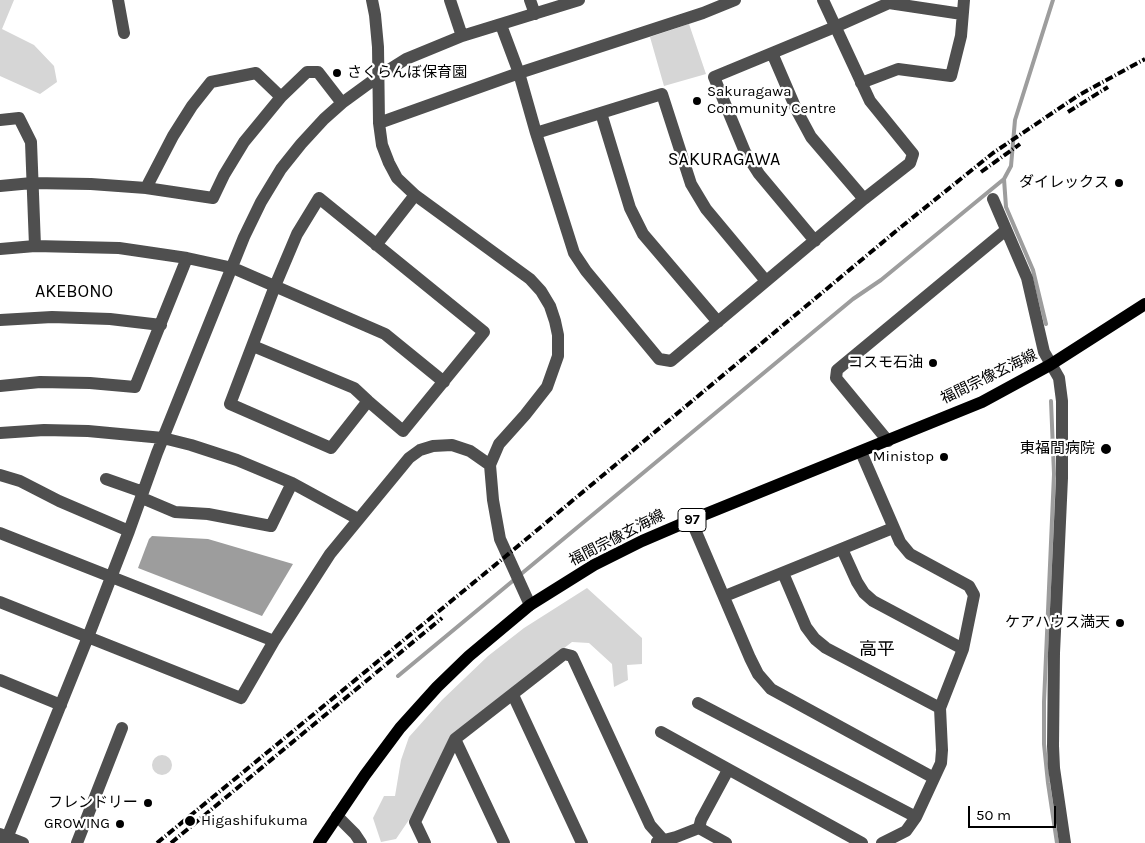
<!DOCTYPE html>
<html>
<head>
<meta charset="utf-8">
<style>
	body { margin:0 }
	#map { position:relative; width:1145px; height:843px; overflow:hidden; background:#fff; font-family:Karla,sans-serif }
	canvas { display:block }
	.scale { position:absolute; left:968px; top:806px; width:88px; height:22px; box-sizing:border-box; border:2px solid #000; border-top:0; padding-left:6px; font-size:15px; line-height:18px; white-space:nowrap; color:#000; -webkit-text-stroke:4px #fff; paint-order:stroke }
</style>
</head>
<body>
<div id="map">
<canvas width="1145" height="843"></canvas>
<div class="scale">50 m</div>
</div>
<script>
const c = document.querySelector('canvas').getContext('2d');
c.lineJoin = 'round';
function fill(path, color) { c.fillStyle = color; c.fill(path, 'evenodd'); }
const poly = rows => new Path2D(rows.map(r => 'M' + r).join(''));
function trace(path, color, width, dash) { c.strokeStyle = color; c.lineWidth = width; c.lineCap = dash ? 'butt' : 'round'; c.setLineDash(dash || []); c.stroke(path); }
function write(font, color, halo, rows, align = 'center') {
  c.font = font + ' Karla,"Noto Sans JP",sans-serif'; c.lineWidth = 4.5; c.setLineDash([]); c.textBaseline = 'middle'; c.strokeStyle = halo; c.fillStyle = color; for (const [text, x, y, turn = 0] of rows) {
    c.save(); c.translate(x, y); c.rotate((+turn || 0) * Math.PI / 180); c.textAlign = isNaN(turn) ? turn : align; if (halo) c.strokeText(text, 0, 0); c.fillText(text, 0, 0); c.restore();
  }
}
fill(poly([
	[0,0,14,0,2,29,34,45,54,66,57,82,40,94,0,76],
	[689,24,706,74,664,86,650,37],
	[587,588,642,638,642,664,627,665,628,680,614,687,612,664,589,643,572,642,450,736,419,805,396,839,381,842,373,818,384,796,395,796,401,760,409,737,442,700,488,656,524,628],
	'152 765a10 10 0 1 1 20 0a10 10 0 1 1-20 0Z'
]), '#d6d6d6');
fill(poly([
	[152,536,208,539,293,564,262,616,138,568,149,539]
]), '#9d9d9d');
trace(poly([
	[1046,324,1033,270,1006,207,1004,179,1011,166,1015,120,1053,0],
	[1051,401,1054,474,1044,702,1044,744,1048,783,1057,843],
	[398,676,853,299,881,280,1004,179]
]), '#9d9d9d', 4);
trace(poly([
	[118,0,124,33],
	[372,0,375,15,378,47,379,123,382,145,389,163,397,178,415,195,530,279,541,291,550,306,555,321,558,335,558,356,547,387,525,415,499,444,490,465,493,500,500,539,530,605],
	[450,0,462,36],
	[530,0,535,14],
	[501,25,519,73,536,133,574,253,586,271,659,359,671,361,864,199,910,163,913,154,870,101,823,0],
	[772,53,797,111,811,137,864,199],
	[861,83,898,69,951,76,961,36,964,0],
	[601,113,630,208,643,234,718,322],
	[0,120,19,118,31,142,35,246],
	[379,123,519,73,703,13,735,0],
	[536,133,662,94,691,184,706,209,766,281],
	[0,186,32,183,91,184,146,188,213,198,224,175,244,142,281,97,307,72,318,72,342,103],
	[146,188,173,136,192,106,211,82,256,73,281,97],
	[993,199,1027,278,1044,352,1059,378,1062,401,1062,478,1054,653,1053,746,1054,768,1065,843],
	[815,241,759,174,745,152,714,77,835,27,889,3,962,14],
	[376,245,415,195],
	[0,249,35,246,119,248,187,258,233,268,385,334,444,382],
	[0,320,52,317,110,319,161,325],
	[253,346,354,388,368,401,403,431,484,332,319,198,297,234,275,286,230,404,331,448,368,401],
	[0,386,40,382,90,383,135,387,187,258],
	[0,433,44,430,88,431,163,438,191,445,237,460,292,483,358,519],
	[888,441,836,378,837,370,1006,230],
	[861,452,900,542,910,554,969,586,974,595,963,649,940,708,942,750,941,763,916,817,906,831,882,843],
	[0,475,20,481,59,501,129,531],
	[106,479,143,492],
	[142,498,175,512,208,514,271,526,292,483],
	[691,520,750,658,758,674,771,689,934,778],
	[0,533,274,641],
	[842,549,857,582,864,593,873,601,963,649],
	[783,573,806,627,815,639,826,648,940,708],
	[725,596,893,528],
	[0,602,241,698,274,641,330,554,409,458,420,450,433,446,452,445,470,451,490,465],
	[0,680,61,705],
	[513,695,582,843],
	[698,703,916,817],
	[661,732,862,843],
	[455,739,504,843],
	[337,816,355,834,361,843],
	[0,834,23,843],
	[657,842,676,837,699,828],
	[5,843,88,637,129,531,157,453,244,237,261,202,281,169,301,144,324,119,342,103,379,76,406,59,462,36,579,0],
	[77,843,122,728],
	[425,843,415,822,455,739,564,654,572,656,650,825,666,843],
	[726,843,699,828,701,820,728,770]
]), '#4f4f4f', 12);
trace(poly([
	[319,843,365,775,400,728,437,687,469,656,530,605,594,565,642,541,691,520,982,402,1050,365,1145,304]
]), '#000', 12);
trace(poly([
	[1068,112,1108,87],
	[981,172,1020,144],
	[157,843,506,556,901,227,993,153,1079,95,1145,59],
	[171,843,442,618]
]), '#000', 4, [8, 2.5, 1, 2.5]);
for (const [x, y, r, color] of [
	[337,73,5,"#000"],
	[697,101,5,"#000"],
	[1119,183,5,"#000"],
	[933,363,5,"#000"],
	[1106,449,6,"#000"],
	[944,457,5,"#000"],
	[1120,623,5,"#000"],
	[148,803,5,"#000"],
	[190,821,6,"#000"],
	[120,824,5,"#000"]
]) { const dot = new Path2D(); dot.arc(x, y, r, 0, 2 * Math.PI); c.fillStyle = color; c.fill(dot); trace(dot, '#fff', 2); }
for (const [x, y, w] of [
	[692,520,28]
]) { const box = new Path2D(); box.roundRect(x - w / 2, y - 11.5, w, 23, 4); c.fillStyle = '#fff'; c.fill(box); trace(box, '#000', 1); }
write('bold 14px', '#000', null, [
	["97",692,520]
]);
write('15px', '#000', '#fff', [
	["さくらんぼ保育園",347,73,"left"],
	["Sakuragawa",707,92,"left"],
	["Community Centre",707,109,"left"],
	["ダイレックス",1109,183],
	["コスモ石油",923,363],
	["東福間病院",1095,449],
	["Ministop",934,457],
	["ケアハウス満天",1110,623],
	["フレンドリー",138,803],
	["Higashifukuma",201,821,"left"],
	["GROWING",110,824]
], 'right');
write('15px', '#000', '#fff', [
	["福間宗像玄海線",989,377,-26],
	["福間宗像玄海線",617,538,-27]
]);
write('18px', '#000', '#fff', [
	["SAKURAGAWA",724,160],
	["AKEBONO",74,292],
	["高平",877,650]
]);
</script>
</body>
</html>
